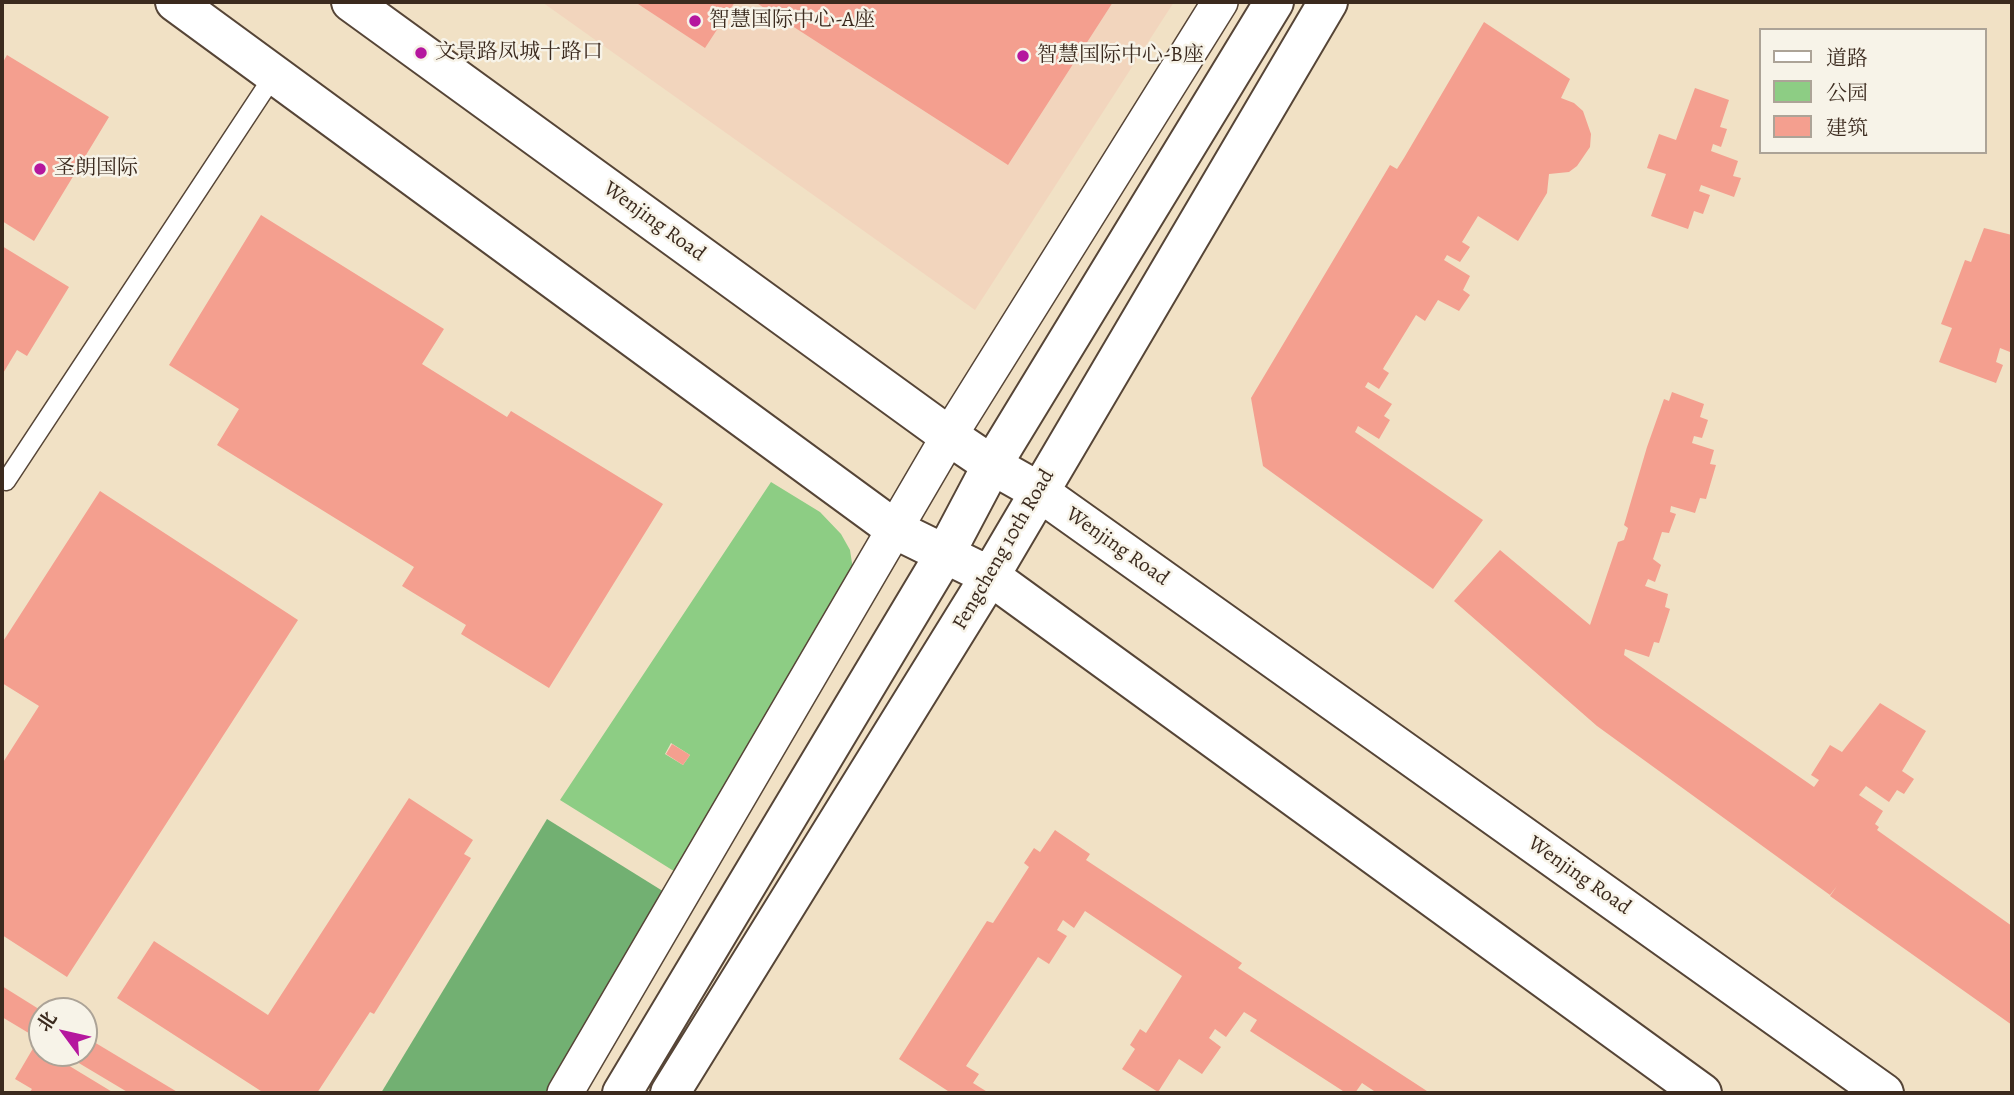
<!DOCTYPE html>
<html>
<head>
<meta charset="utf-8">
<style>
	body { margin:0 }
	#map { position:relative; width:2014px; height:1095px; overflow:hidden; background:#f1e1c5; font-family:Alegreya,"Noto Serif SC",serif }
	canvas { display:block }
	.frame { position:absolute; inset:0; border:4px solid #3b2a1e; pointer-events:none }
	.legend { position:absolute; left:1759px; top:28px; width:228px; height:126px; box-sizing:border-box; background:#f7f3e8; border:2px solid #aca397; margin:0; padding:9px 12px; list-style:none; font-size:21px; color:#3b2a1e }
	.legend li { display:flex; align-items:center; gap:14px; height:35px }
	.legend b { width:35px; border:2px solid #aca397 }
	.north { position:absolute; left:28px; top:997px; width:70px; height:70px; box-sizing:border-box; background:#f7f3e8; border:2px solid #aca397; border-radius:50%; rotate:303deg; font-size:19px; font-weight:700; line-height:28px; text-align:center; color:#3b2a1e }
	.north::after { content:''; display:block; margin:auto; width:24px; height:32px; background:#b5179e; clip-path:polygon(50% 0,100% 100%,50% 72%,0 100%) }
</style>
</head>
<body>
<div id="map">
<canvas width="2014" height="1095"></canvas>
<div class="frame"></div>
<ul class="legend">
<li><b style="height:9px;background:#fff"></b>道路</li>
<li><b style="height:19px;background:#8dcd84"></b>公园</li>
<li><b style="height:19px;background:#f49f8f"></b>建筑</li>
</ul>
<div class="north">北</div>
</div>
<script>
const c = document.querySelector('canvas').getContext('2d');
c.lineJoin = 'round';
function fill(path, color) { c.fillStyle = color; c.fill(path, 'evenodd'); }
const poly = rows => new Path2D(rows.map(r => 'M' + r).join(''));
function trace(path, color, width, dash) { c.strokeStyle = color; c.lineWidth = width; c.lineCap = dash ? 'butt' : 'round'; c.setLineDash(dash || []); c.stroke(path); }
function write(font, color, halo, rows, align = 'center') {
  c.font = font + ' Alegreya,"Noto Serif SC",serif'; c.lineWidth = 5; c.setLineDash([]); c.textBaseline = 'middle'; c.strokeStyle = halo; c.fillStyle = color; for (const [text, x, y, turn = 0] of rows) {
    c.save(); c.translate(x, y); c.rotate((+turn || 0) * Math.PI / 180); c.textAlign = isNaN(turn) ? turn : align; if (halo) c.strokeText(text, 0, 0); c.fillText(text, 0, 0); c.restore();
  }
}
fill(poly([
	[542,2,1174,2,975,310]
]), '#f2d5bd');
fill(poly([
	[771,482,820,512,841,534,850,550,854,576,693,883,560,800],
	[671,743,690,755,683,765,665,754]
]), '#8dcd84');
fill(poly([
	[547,819,682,903,571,1093,381,1093]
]), '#72b072');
fill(poly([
	[635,2,735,2,705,48],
	[755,2,1113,2,1008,165],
	[1484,22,1570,79,1561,98,1574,103,1583,111,1591,134,1590,147,1577,166,1569,172,1549,174,1547,193,1518,241,1478,216,1462,242,1470,247,1460,262,1447,255,1444,260,1470,276,1463,290,1470,295,1459,311,1438,300,1425,321,1416,315,1384,367,1383,369,1389,373,1379,389,1368,382,1365,387,1392,404,1384,416,1390,420,1379,439,1358,426,1355,432,1483,520,1433,589,1263,466,1251,398,1390,165,1397,169,1404,158],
	[7,55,109,117,34,241,2,221,2,64],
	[1695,88,1729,100,1720,127,1727,129,1721,147,1713,144,1711,151,1738,161,1733,176,1741,178,1734,197,1701,185,1699,191,1710,195,1703,214,1694,211,1688,229,1651,216,1666,174,1647,168,1659,134,1676,140],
	[261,215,444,329,422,364,507,417,511,411,663,504,549,688,461,634,466,625,402,586,414,567,217,445,239,409,169,365],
	[1984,228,2012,235,2012,345,2010,352,2000,348,1996,362,2003,365,1996,383,1939,362,1952,328,1941,324,1965,260,1971,262],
	[2,246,69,287,27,356,17,350,2,375],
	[1672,392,1704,404,1700,417,1708,420,1702,438,1694,436,1692,443,1714,450,1710,464,1716,465,1706,499,1700,498,1695,513,1671,506,1670,512,1676,514,1669,533,1662,532,1653,559,1661,565,1655,582,1648,579,1645,586,1668,594,1665,607,1670,609,1659,643,1654,642,1649,657,1625,649,1624,655,1814,787,1819,780,1811,775,1830,745,1842,752,1880,703,1926,731,1902,771,1914,779,1904,794,1897,790,1889,802,1866,786,1859,795,1883,811,1875,824,1879,827,1877,830,2012,926,2012,1025,1830,896,1837,886,1830,895,1597,726,1454,601,1500,550,1590,625,1618,542,1624,540,1628,528,1624,525,1647,447,1664,399,1669,401],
	[100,491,298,620,67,977,2,935,2,764,39,706,2,683,2,643],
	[672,744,690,755,683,765,666,754],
	[409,798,473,840,464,854,471,858,374,1014,370,1012,317,1093,264,1093,117,998,154,941,268,1015],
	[1055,830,1090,854,1086,860,1242,963,1238,968,1430,1093,1377,1093,1362,1083,1355,1093,1346,1093,1250,1031,1257,1020,1244,1012,1226,1037,1215,1029,1209,1038,1221,1047,1202,1074,1179,1059,1158,1092,1122,1069,1135,1049,1130,1045,1140,1029,1146,1033,1182,976,1085,911,1074,928,1063,920,1057,930,1067,936,1049,964,1038,957,966,1066,979,1074,973,1083,989,1093,951,1093,899,1059,987,921,993,923,1029,867,1024,863,1034,848,1040,852],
	[2,986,42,1011,42,1041,2,1017],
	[84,1036,179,1093,129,1093,62,1053,84,1053],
	[35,1045,42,1053,48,1053,114,1093,29,1093,32,1089,15,1079]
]), '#f49f8f');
const lane = poly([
	[6,481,274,75]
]);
const street = poly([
	[565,1093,949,436,1220,2]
]);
const secondary = poly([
	[175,2,896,530,990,576,1702,1093],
	[351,2,949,436,992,465,1038,491,1884,1093],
	[622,1093,946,552,992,465,1274,2],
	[670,1093,990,576,1328,2]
]);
trace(lane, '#564537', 21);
trace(street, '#564537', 38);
trace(secondary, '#564537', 42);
trace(lane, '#fff', 18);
trace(street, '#fff', 35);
trace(secondary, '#fff', 38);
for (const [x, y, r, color] of [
	[695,21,7,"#b5179e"],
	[421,53,7,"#b5179e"],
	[1023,56,7,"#b5179e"],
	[40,169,7,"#b5179e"]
]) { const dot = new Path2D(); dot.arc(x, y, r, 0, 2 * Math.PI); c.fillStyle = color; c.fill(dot); trace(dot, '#f7f3e8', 2.5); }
write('21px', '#3b2a1e', '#f7f3e8', [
	["智慧国际中心-A座",709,21],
	["文景路凤城十路口",435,53],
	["智慧国际中心-B座",1037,56],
	["圣朗国际",54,169]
], 'left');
write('21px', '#3b2a1e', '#f7f3e8', [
	["Wenjing Road",654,222,36],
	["Wenjing Road",1117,547,35],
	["Fengcheng 10th Road",1004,550,-60],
	["Wenjing Road",1579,876,35]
]);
</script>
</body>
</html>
